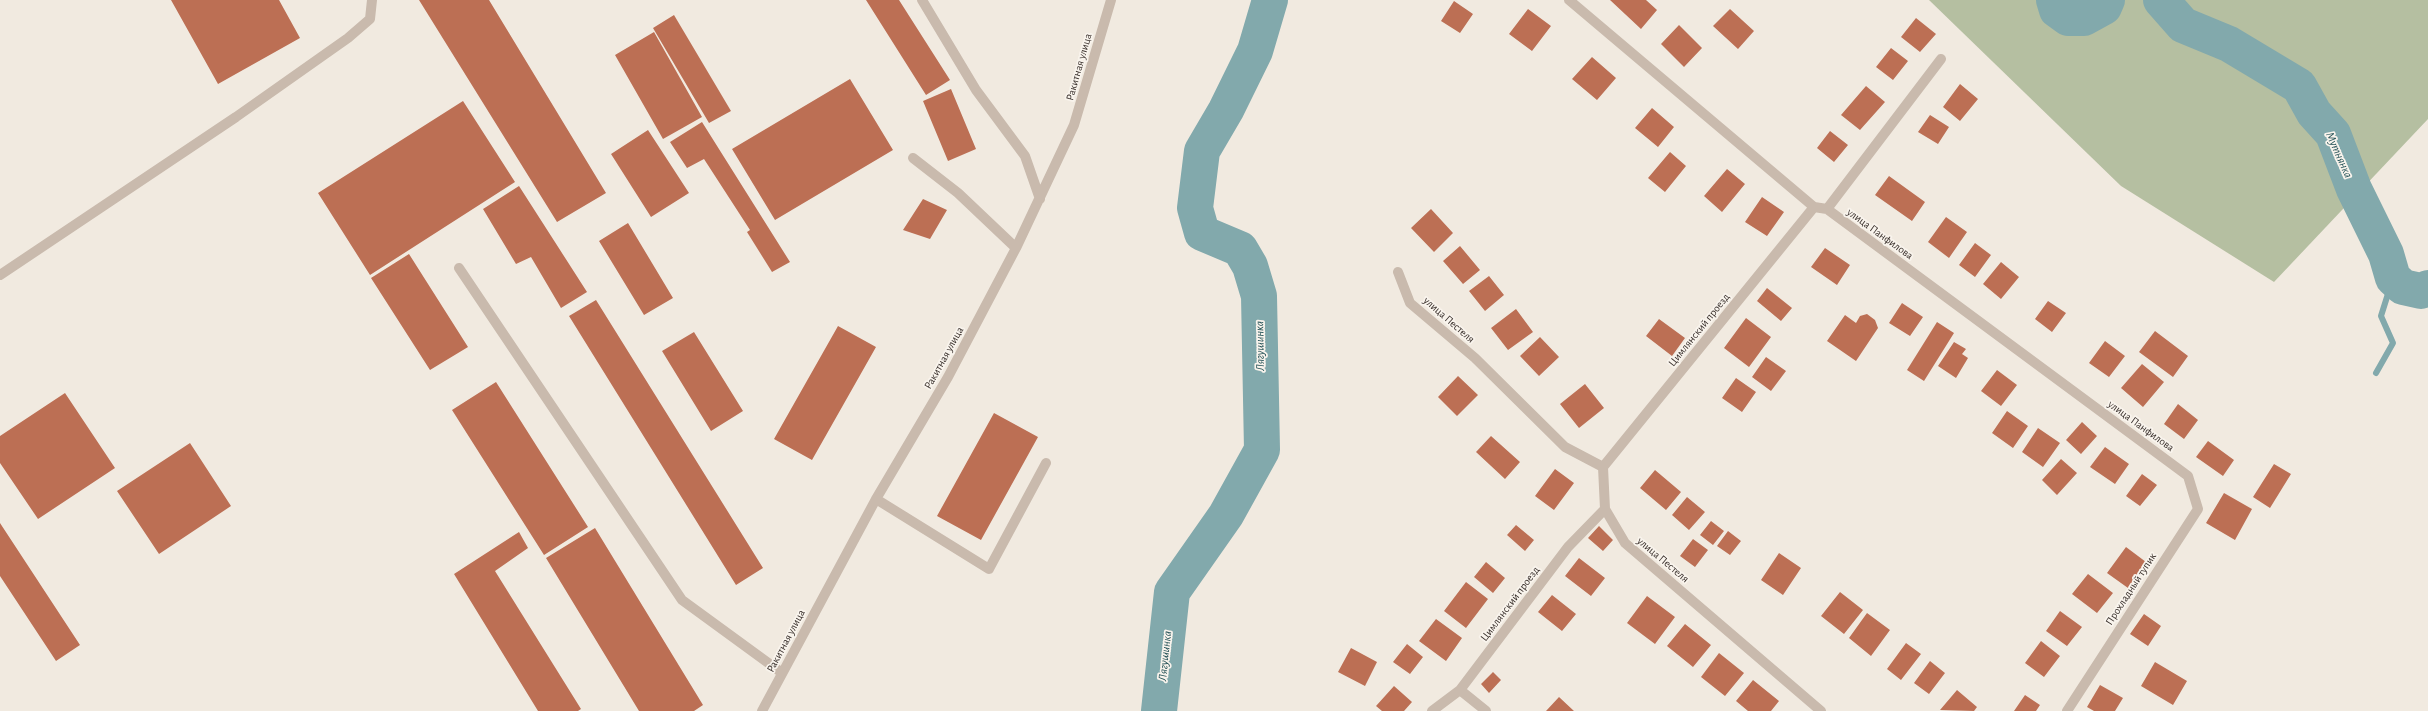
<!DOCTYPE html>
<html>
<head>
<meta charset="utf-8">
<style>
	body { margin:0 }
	canvas { display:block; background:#f1eae0 }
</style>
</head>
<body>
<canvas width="2428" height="711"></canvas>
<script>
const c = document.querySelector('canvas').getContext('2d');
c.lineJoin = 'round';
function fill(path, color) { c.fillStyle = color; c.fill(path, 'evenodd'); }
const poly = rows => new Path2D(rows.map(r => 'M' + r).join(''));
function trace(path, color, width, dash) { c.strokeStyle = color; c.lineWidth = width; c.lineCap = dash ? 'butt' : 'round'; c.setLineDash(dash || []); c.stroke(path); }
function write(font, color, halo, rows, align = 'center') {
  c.font = font + ' "Alegreya Sans",sans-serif'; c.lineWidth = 3.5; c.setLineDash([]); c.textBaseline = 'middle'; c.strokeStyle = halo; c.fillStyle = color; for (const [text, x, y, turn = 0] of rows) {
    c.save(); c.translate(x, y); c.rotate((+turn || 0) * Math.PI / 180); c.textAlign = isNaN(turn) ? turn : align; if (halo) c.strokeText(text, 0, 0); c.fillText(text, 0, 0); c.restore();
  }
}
fill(poly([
	[1929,0,2428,0,2428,119,2274,282,2121,186]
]), '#b5bfa1');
trace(poly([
	[2376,373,2393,343,2381,316,2393,278]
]), '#82a9ac', 6);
trace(poly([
	[2054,0,2057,10,2068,18,2084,18,2104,7,2107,0],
	[2161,0,2183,25,2229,44,2299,86,2314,113,2333,134,2354,189,2386,254,2393,278,2403,287,2421,291,2428,288],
	[1159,711,1172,592,1226,515,1262,450,1259,296,1250,266,1240,249,1202,233,1195,208,1202,151,1226,110,1255,51,1270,0]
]), '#82a9ac', 36);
fill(poly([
	[171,0,279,0,300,38,218,84],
	[419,0,489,0,606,193,557,222],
	[866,0,899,0,950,80,926,95],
	[1610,0,1646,0,1657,10,1641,29],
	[1454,1,1473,14,1460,33,1441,21],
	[1528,9,1551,26,1532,51,1509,34],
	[1730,9,1754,31,1738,49,1713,26],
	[674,15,731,111,709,123,653,28],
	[1916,18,1936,34,1920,52,1901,37],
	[1679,25,1702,48,1684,67,1661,44],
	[654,32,702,117,663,139,615,55],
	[1891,48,1908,61,1893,80,1876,67],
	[1592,57,1616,78,1597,100,1572,79],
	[850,79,893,150,775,220,732,149],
	[1960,84,1978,99,1960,121,1943,107],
	[1866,86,1885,102,1860,130,1841,115],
	[951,89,976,149,948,161,923,101],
	[463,101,515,182,370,275,318,193],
	[1652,108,1674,127,1658,147,1635,128],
	[1930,115,1949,127,1938,144,1918,132],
	[702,122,790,262,772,272,747,232,750,230,704,159,687,168,670,142],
	[648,130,689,193,651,217,611,154],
	[1830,131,1848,145,1834,162,1817,148],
	[1670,152,1686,166,1665,192,1648,178],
	[1727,169,1745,184,1722,212,1704,196],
	[1889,176,1925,202,1912,221,1875,195],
	[519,186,587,292,561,308,531,257,516,264,483,209],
	[1762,197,1784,212,1767,236,1745,222],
	[923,199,947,210,930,239,903,230],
	[1431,209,1453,233,1434,252,1411,228],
	[1946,217,1967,232,1949,258,1928,242],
	[628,223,673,298,644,315,599,241],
	[1975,243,1991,255,1975,277,1959,265],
	[1460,246,1480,270,1463,284,1443,261],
	[1825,248,1850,265,1837,285,1811,267],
	[409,254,468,347,430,370,371,278],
	[2001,262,2019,277,2001,299,1983,284],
	[1489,276,1504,295,1485,311,1469,291],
	[1767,288,1792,308,1781,321,1757,301],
	[596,300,763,568,736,585,569,316],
	[2048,301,2066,313,2052,332,2035,319],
	[1902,303,1923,317,1910,336,1889,323],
	[1516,309,1533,332,1508,350,1491,328],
	[1867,314,1875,320,1878,328,1856,361,1827,341,1845,315,1856,323,1860,316],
	[1746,318,1771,337,1749,367,1724,348],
	[1659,319,1685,338,1672,356,1646,336],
	[1937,322,1954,333,1924,381,1907,370],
	[838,326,876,347,812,460,774,439],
	[2155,331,2188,356,2173,377,2139,352],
	[694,332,743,411,711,431,662,351],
	[1540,337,1559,357,1539,376,1520,356],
	[2105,341,2125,356,2109,377,2089,363],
	[1954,342,1966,349,1962,354,1968,358,1956,378,1938,366],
	[1766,357,1786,371,1771,391,1752,377],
	[2142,364,2164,382,2143,407,2121,388],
	[1997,370,2017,385,2001,406,1981,391],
	[1458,376,1478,395,1457,416,1438,397],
	[1736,378,1756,392,1742,412,1722,398],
	[496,382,588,527,544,555,452,410],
	[1585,384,1604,408,1579,428,1560,404],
	[65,393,115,468,38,519,0,463,0,436],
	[2178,404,2198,420,2184,439,2164,424],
	[2007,411,2028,426,2013,448,1992,433],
	[994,413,1038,437,981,540,937,516],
	[2082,422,2097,436,2081,454,2066,440],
	[2038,428,2060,443,2043,467,2022,452],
	[1491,436,1520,462,1505,479,1476,452],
	[2208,441,2234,460,2223,476,2196,457],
	[190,443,231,506,159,554,117,491],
	[2105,447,2129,464,2115,484,2090,467],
	[2061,459,2077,473,2057,495,2042,480],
	[2274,464,2291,474,2270,508,2253,497],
	[1555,469,1574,483,1554,510,1535,496],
	[1655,470,1681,492,1666,510,1640,488],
	[2142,474,2157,485,2140,506,2126,496],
	[2224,493,2252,509,2235,540,2206,523],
	[1687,497,1705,512,1689,530,1672,515],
	[1711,521,1724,531,1713,545,1700,535],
	[0,523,80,645,56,661,0,576],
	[1516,525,1534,540,1525,551,1507,535],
	[1599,526,1613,540,1603,551,1588,538],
	[595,528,703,705,694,711,639,711,546,558],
	[1728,531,1741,541,1730,555,1717,546],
	[519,532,528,548,495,571,581,709,578,711,538,711,454,574],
	[1693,539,1708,550,1695,567,1680,556],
	[2126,547,2146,562,2128,588,2107,573],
	[1779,553,1801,568,1783,595,1761,580],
	[1579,558,1605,578,1591,596,1565,576],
	[1486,562,1505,578,1493,593,1474,577],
	[2088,574,2113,593,2097,613,2072,594],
	[1466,582,1488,599,1466,628,1444,611],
	[1840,592,1863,610,1844,634,1821,616],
	[1552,595,1576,614,1562,631,1538,612],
	[1647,596,1675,617,1655,644,1627,623],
	[2060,611,2082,627,2067,646,2046,631],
	[1867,613,1890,630,1871,656,1849,638],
	[2144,614,2161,626,2148,646,2130,634],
	[1436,619,1462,638,1446,661,1419,641],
	[1685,624,1711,645,1693,667,1667,646],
	[2041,641,2060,656,2044,677,2025,663],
	[1906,643,1921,654,1901,680,1887,669],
	[1407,644,1423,657,1410,674,1393,662],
	[1351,648,1377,662,1365,686,1338,672],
	[1719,653,1744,673,1725,696,1701,677],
	[1930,661,1945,673,1929,694,1914,683],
	[2155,662,2187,681,2173,705,2141,686],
	[1493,672,1501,680,1489,693,1481,684],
	[1753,680,1779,701,1771,711,1748,711,1736,701],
	[2100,685,2123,698,2115,711,2094,711,2087,707],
	[1394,686,1412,702,1404,711,1382,711,1376,706],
	[1957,690,1977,707,1974,711,1940,710],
	[2025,695,2040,705,2036,711,2014,711],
	[1559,697,1574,711,1546,711]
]), '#bc6f54');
trace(poly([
	[922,0,976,90,1025,156,1040,199],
	[1569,0,1814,207,1827,209,2188,476,2198,509,2067,711],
	[913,158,958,193,1016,248],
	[1827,209,1941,59],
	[459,268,682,600,782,673],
	[1398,272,1410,303,1475,358,1565,447,1603,467,1605,509,1625,543,1821,711],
	[0,275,236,117,348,38,370,19,372,0],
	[1603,467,1814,207],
	[876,499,989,569,1046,463],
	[1460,690,1486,711],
	[762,711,876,499,948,377,1016,248,1074,125,1111,0],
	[1432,711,1460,690,1568,547,1605,509]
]), '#c9baad', 10);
write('11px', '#382f2b', '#f9f4ed', [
	["Ракитная улица",1079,67,-74],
	["улица Панфилова",1880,234,36],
	["улица Пестеля",1449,320,41],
	["Цимлянский проезд",1699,330,-51],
	["Ракитная улица",944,358,-61],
	["улица Панфилова",2141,426,36],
	["улица Пестеля",1663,560,40],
	["Прохладный тупик",2131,589,-57],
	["Цимлянский проезд",1510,604,-53],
	["Ракитная улица",786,641,-62]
]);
write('italic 12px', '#245156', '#f9f4ed', [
	["Мутнянка",2339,155,66],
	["Лягушинка",1260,346,-91],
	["Лягушинка",1165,656,-84]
]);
</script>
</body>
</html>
